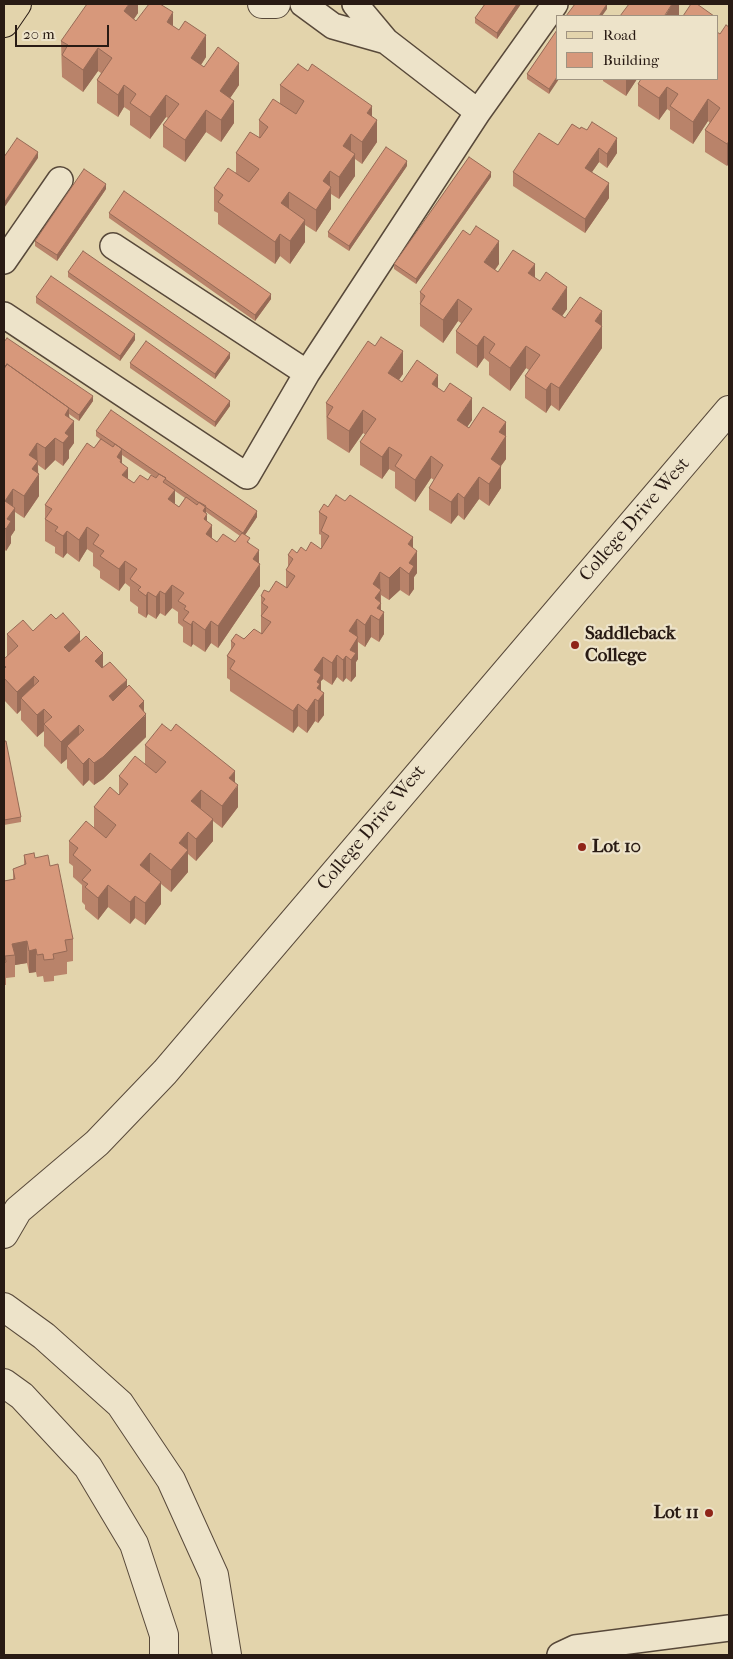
<!DOCTYPE html>
<html>
<head>
<meta charset="utf-8">
<style>
	body { margin:0 }
	#map { position:relative; width:733px; height:1659px; overflow:hidden; background:#e3d4ac; font-family:"IM FELL French Canon",serif }
	canvas { display:block }
	.frame { position:absolute; inset:0; border:5px solid #291b14; pointer-events:none }
	.legend { position:absolute; left:556px; top:15px; width:162px; height:65px; box-sizing:border-box; background:#ede3c9; border:1px solid #9f9381; margin:0; padding:6px 9px; list-style:none; font-size:15px; color:#291b14 }
	.legend li { display:flex; align-items:center; gap:10px; height:25px }
	.legend b { width:25px; border:1px solid #9f9381 }
	.scale { position:absolute; left:15px; top:25px; width:94px; height:22px; box-sizing:border-box; border:2px solid #291b14; border-top:0; padding-left:6px; font-size:15px; line-height:18px; white-space:nowrap; color:#291b14; -webkit-text-stroke:4px #ede3c9; paint-order:stroke }
</style>
</head>
<body>
<div id="map">
<canvas width="733" height="1659"></canvas>
<div class="frame"></div>
<ul class="legend">
<li><b style="height:6px;background:#e3d4ac"></b>Road</li>
<li><b style="height:14px;background:#d7987b"></b>Building</li>
</ul>
<div class="scale">20 m</div>
</div>
<script>
const c = document.querySelector('canvas').getContext('2d');
c.lineJoin = 'round';
const poly = rows => new Path2D(rows.map(r => 'M' + r).join(''));
function trace(path, color, width, dash) { c.strokeStyle = color; c.lineWidth = width; c.lineCap = dash ? 'butt' : 'round'; c.setLineDash(dash || []); c.stroke(path); }
function fill(path, color) { c.fillStyle = color; c.fill(path, 'evenodd'); }
function write(font, color, halo, rows, align = 'center') {
  c.font = font + ' "IM FELL French Canon",serif'; c.lineWidth = 4.5; c.setLineDash([]); c.textBaseline = 'middle'; c.strokeStyle = halo; c.fillStyle = color; for (const [text, x, y, turn = 0] of rows) {
    c.save(); c.translate(x, y); c.rotate((+turn || 0) * Math.PI / 180); c.textAlign = isNaN(turn) ? turn : align; if (halo) c.strokeText(text, 0, 0); c.fillText(text, 0, 0); c.restore();
  }
}
const minor = poly([
	[303,4,333,26,386,41],
	[355,4,386,41,478,112],
	[113,246,307,373],
	[4,261,60,180],
	[4,315,247,476,307,373,478,112,555,4],
	[560,1655,575,1648,729,1628]
]);
const tertiary = poly([
	[262,4,276,4],
	[4,1234,18,1210,97,1143,165,1072,729,410],
	[4,1307,44,1336,120,1404,171,1480,214,1575,227,1655],
	[4,1383,22,1396,88,1467,134,1544,164,1635,164,1655]
]);
const primary = poly([
	[4,23,17,4]
]);
trace(minor, '#58493a', 28);
trace(tertiary, '#58493a', 30);
trace(primary, '#291b14', 30);
trace(minor, '#ede3c9', 25);
trace(tertiary, '#ede3c9', 28);
trace(primary, '#e3d4ac', 28);
fill(poly([
	[138,4,138,13,134,19,136,21,173,26,206,57,201,65,239,85,230,98,234,123,221,142,206,132,185,162,163,147,163,125,168,118,166,117,150,139,130,125,130,111,124,107,118,117,97,103,97,80,101,73,98,71,83,92,62,77,61,41],
	[485,4,521,4,497,39,475,23,475,18],
	[729,27,729,163,727,166,705,152,705,130,710,123,708,121,693,144,670,129,670,111,667,109,659,120,638,106,638,84,720,34],
	[557,30,549,94,527,79,527,74],
	[603,79,637,79,626,96,603,81],
	[280,85,372,116,377,142,362,164,355,159,355,176,339,199,331,194,331,209,316,232,305,225,305,242,290,264,280,256,275,264,218,224,218,213,214,211,214,188,236,172,236,153,259,137,259,120,280,103],
	[572,124,617,153,607,168,599,162,592,172,609,198,585,233,513,186,513,172,558,145],
	[407,166,349,251,328,237,328,232],
	[491,177,416,284,394,269,394,264],
	[106,189,57,261,35,246,35,241],
	[109,213,271,299,255,321,109,218],
	[499,264,495,270,498,272,535,278,567,309,562,316,565,318,602,326,602,348,559,411,551,405,546,413,525,398,525,376,529,370,526,368,510,391,489,375,489,362,484,358,477,368,456,353,456,331,461,323,458,321,443,343,420,326,420,292],
	[68,272,230,358,215,379,68,277],
	[36,297,135,340,120,361,36,303],
	[4,342,93,401,79,421,69,414,74,443,69,450,69,458,63,466,55,460,45,470,38,465,39,496,24,518,15,512,15,530,11,536,11,543,6,551,4,549],
	[130,363,230,406,215,427,130,368],
	[403,374,399,380,402,382,438,388,472,420,467,427,469,428,506,422,506,459,501,466,501,488,489,506,479,499,464,520,458,515,451,524,429,510,429,488,434,480,431,478,415,502,395,488,395,472,389,469,382,479,360,465,360,442,366,435,363,433,349,453,327,439,326,403],
	[96,431,257,517,245,535,259,563,260,586,218,648,211,643,205,652,193,644,191,647,183,642,183,627,178,623,178,612,172,608,165,616,160,613,156,619,148,614,146,618,138,613,138,607,130,601,130,587,125,583,119,591,100,578,100,571,93,566,93,553,87,549,79,562,67,553,63,558,55,553,55,547,45,541,45,505,94,448,100,439,96,436],
	[122,455,156,478,134,483,128,479,122,464],
	[175,491,185,498,179,507,175,504],
	[206,512,240,536,235,542,217,542,212,538,207,521],
	[328,507,413,548,417,573,414,577,414,589,409,596,400,590,389,600,381,595,381,610,384,634,379,642,371,637,365,647,358,642,358,659,356,662,356,676,351,682,346,678,343,682,337,677,332,685,323,679,321,681,321,692,324,715,318,723,315,721,307,733,298,726,293,733,230,691,230,680,227,678,227,656,231,649,231,641,261,634,261,596,269,592,286,587,286,570,288,567,288,555,306,551,321,549,321,535,319,534,319,512],
	[33,631,80,642,103,668,127,688,144,712,146,737,103,779,94,785,89,780,83,786,67,768,67,759,61,764,44,746,44,731,37,737,21,720,21,710,17,714,4,700,4,659,7,656,7,634],
	[4,741,21,817,21,822,4,825],
	[145,745,235,782,238,807,222,828,213,821,213,841,196,861,188,854,188,872,171,892,161,884,161,904,145,925,135,918,130,924,108,907,98,920,85,909,85,905,82,902,82,885,73,877,73,866,69,863,69,841,94,828,94,807,119,795,119,776,145,764],
	[24,855,35,858,50,866,73,939,73,961,67,962,67,974,54,976,54,981,44,982,43,976,37,977,36,972,29,973,27,963,15,965,15,977,6,978,6,985,4,985,4,881,13,879,13,869,24,865]
]), '#b9836a');
fill(poly([
	[129,4,138,4,138,13,124,33,124,11],
	[517,4,521,4,497,39,497,33],
	[607,4,607,9,602,16,599,16],
	[672,4,679,4,679,16,665,16],
	[173,12,173,35,167,22],
	[206,35,206,57,191,80,191,58],
	[98,48,98,71,83,92,83,70],
	[239,63,239,85,220,113,220,91],
	[557,77,557,79,559,79,549,94,549,89],
	[626,79,637,79,626,96],
	[124,85,124,107,118,117,118,95],
	[667,87,667,109,659,120,659,98],
	[166,95,166,117,150,139,150,117],
	[708,99,708,121,693,144,693,122],
	[234,101,234,123,221,142,221,120],
	[372,106,372,127,377,120,377,142,362,164,362,142,367,113],
	[206,110,206,132,185,162,185,140],
	[351,134,351,156,343,146],
	[617,138,617,153,607,168,607,154],
	[729,141,729,163,727,166,727,144],
	[599,148,599,162,585,182,585,168],
	[38,152,38,158,4,208,4,203],
	[355,154,355,176,339,199,339,177],
	[407,161,407,166,349,251,349,246],
	[330,171,330,189,331,187,331,209,316,232,316,210,323,181],
	[491,172,491,177,416,284,416,279],
	[609,183,609,198,585,233,585,219],
	[106,184,106,189,57,261,57,255],
	[289,192,289,214,281,203],
	[305,220,305,242,290,264,290,241],
	[280,234,280,256,275,264,275,242],
	[499,241,499,264,484,284,484,262],
	[535,264,535,286,528,273],
	[567,287,567,309,552,331,552,309],
	[271,294,271,299,255,321,255,315],
	[458,299,458,321,443,343,443,320],
	[602,311,602,348,559,411,559,388,595,321],
	[135,334,135,340,120,361,120,356],
	[484,336,484,358,477,368,477,346],
	[526,346,526,368,510,391,510,368],
	[403,351,403,374,388,395,388,373],
	[230,353,230,358,215,379,215,374],
	[438,375,438,397,432,384],
	[551,383,551,405,546,413,546,390],
	[93,396,93,401,79,421,79,415],
	[472,398,472,420,457,442,457,420],
	[230,401,230,406,215,427,215,422],
	[69,408,69,427,74,421,74,443,69,450,69,458,63,466,63,443,65,415],
	[363,410,363,433,349,453,349,431],
	[506,422,506,459,492,478,501,466,501,488,489,506,489,484,491,459,499,432],
	[55,438,55,460,45,470,45,448],
	[37,443,38,476,39,474,39,496,24,518,24,496,29,455],
	[389,447,389,469,382,479,382,457],
	[122,449,122,471,117,457],
	[431,456,431,478,415,502,415,480],
	[128,468,128,490,122,475],
	[479,477,479,499,464,520,464,498],
	[13,489,13,510,15,508,15,530,11,536,11,543,6,551,5,501],
	[175,490,175,512,168,499],
	[458,493,458,515,451,524,451,502],
	[206,506,206,516,207,514,207,532,212,525,212,547,206,556,203,511],
	[257,511,257,517,243,538,243,533],
	[87,527,87,549,79,562,79,540],
	[67,531,67,553,63,558,63,536],
	[413,537,413,557,417,551,417,573,414,577,414,589,409,596,409,574,408,544],
	[259,550,259,566,260,564,260,586,218,648,218,626,253,559],
	[125,561,125,583,119,591,119,569],
	[400,567,400,590,389,600,389,578],
	[380,572,381,617,384,612,384,634,379,642,379,620,373,584],
	[172,585,172,608,165,616,165,594],
	[160,591,160,613,156,619,156,597],
	[148,592,148,614,146,618,146,596],
	[371,615,371,637,365,647,365,625],
	[357,619,358,659,356,662,356,676,351,682,351,660,350,659,349,631],
	[193,621,193,644,191,647,191,625],
	[211,621,211,643,205,652,205,630],
	[80,632,80,654,64,669,64,647],
	[103,653,103,676,95,661],
	[337,655,337,677,332,685,332,663],
	[346,656,346,678,343,682,343,660],
	[323,657,323,679,321,681,321,696,324,693,324,715,318,723,318,701,314,670],
	[34,676,34,698,21,698,21,710,17,714,17,692],
	[127,680,127,702,109,718,109,696],
	[315,699,315,721,307,733,307,711],
	[144,701,144,717,146,714,146,737,103,779,94,785,94,763,139,706],
	[298,704,298,726,293,733,293,711],
	[44,709,44,731,37,737,37,715],
	[79,725,79,747,67,746,67,759,61,764,61,742],
	[89,758,89,780,83,786,83,764],
	[235,771,235,790,238,785,238,807,222,828,222,806,229,778],
	[201,790,201,812,191,801],
	[213,819,213,841,196,861,196,839],
	[188,832,188,872,171,892,171,870,179,843],
	[150,853,150,875,140,865],
	[161,882,161,904,145,925,145,903],
	[108,885,108,907,98,920,98,898],
	[135,896,135,918,130,924,130,902],
	[27,941,27,963,15,965,15,955,12,944],
	[36,949,36,972,29,973,29,951]
]), '#966a56');
const building = poly([
	[87,4,129,4,124,11,136,21,149,4,160,4,173,12,167,22,179,30,185,21,206,35,191,58,204,67,218,47,239,63,220,91,234,101,221,120,206,110,185,140,163,125,179,104,166,95,150,117,130,103,136,94,124,85,118,95,97,80,112,58,98,48,83,70,62,55,68,45,61,41,87,4],
	[485,4,517,4,497,33,475,18,485,4],
	[575,4,607,4,599,16,566,16,575,4],
	[629,4,672,4,665,15,666,16,620,16,629,4],
	[691,4,697,4,714,16,683,16,691,4],
	[726,25,729,27,729,141,727,144,705,130,720,108,708,99,693,122,670,106,678,94,667,87,659,98,638,84,641,79,717,79,717,32,720,34,726,25],
	[557,30,557,77,549,89,527,74,557,30],
	[298,64,308,71,312,64,372,106,367,113,377,120,362,142,351,134,343,146,355,154,339,177,330,171,323,181,331,187,316,210,289,192,281,203,305,220,290,241,280,234,275,242,218,202,223,195,214,188,228,168,249,182,259,169,236,153,250,132,260,138,268,127,259,120,273,99,296,114,304,101,280,85,298,64],
	[592,122,617,138,607,154,599,148,585,168,609,183,585,219,513,172,539,133,558,145,572,124,580,129,581,127,587,130,592,122],
	[17,138,38,152,4,203,4,157,17,138],
	[386,147,407,161,349,246,328,232,386,147],
	[469,157,491,172,416,279,394,264,469,157],
	[84,169,106,184,57,255,35,241,84,169],
	[124,191,271,294,255,315,109,213,124,191],
	[476,226,499,241,484,262,498,272,513,250,535,264,528,273,540,281,546,272,567,287,552,309,565,318,580,297,602,311,595,321,602,326,559,388,551,383,546,390,525,376,540,355,526,346,510,368,489,353,495,344,484,336,477,346,456,331,472,309,458,299,443,320,420,304,425,296,420,292,463,230,470,235,476,226],
	[83,251,230,353,215,374,68,272,83,251],
	[51,276,135,334,120,356,36,297,51,276],
	[381,337,403,351,388,373,402,382,417,360,438,375,432,384,444,392,450,383,472,398,457,420,469,428,483,407,506,422,499,432,506,436,491,459,501,466,489,484,479,477,464,498,458,493,451,502,429,488,443,465,431,456,415,480,395,466,402,455,389,447,382,457,360,442,376,419,363,410,349,431,327,417,333,407,326,403,368,341,375,346,381,337],
	[7,338,93,396,79,415,7,364,6,366,4,365,4,342,7,338],
	[146,341,230,401,215,422,130,363,146,341],
	[7,364,69,408,65,415,74,421,65,433,69,436,63,443,55,438,45,448,37,443,29,455,38,461,32,469,39,474,24,496,13,489,5,501,15,508,7,519,11,521,6,529,4,527,4,369,7,364],
	[111,410,257,511,243,533,165,479,166,478,159,474,96,431,111,410],
	[101,439,113,447,115,444,122,449,117,457,121,460,120,462,128,468,122,475,134,483,140,475,148,480,151,475,156,478,159,474,166,478,163,482,175,490,168,499,179,507,186,497,197,505,199,502,206,506,203,511,207,514,204,519,212,525,206,534,217,542,223,534,235,542,242,533,250,538,247,542,259,550,253,559,260,564,218,626,211,621,205,630,193,621,191,625,183,620,189,612,184,609,186,606,178,601,184,593,172,585,165,594,160,591,156,597,148,592,146,596,138,590,141,587,130,579,137,569,125,561,119,569,100,556,104,551,93,544,99,535,87,527,79,540,67,531,63,536,55,531,58,527,45,519,52,509,45,505,87,443,94,448,101,439],
	[336,495,345,501,350,495,413,537,408,544,417,551,409,563,414,566,409,574,400,567,389,578,380,572,373,584,381,590,375,598,381,603,377,608,384,612,379,620,371,615,365,625,357,619,349,631,358,637,350,650,356,653,351,660,346,656,343,660,337,655,332,663,323,657,314,670,321,675,317,682,320,684,317,688,324,693,318,701,315,699,307,711,298,704,293,711,230,669,235,661,227,656,235,644,231,641,236,634,244,639,254,629,262,634,271,622,261,616,268,607,262,603,265,599,261,596,264,590,269,592,276,581,287,588,295,576,286,570,293,559,288,555,292,549,297,553,301,547,306,551,311,542,321,549,329,536,321,531,327,517,319,512,324,504,328,507,336,495],
	[63,613,80,632,64,647,69,652,86,636,103,653,95,661,102,668,110,662,127,680,109,696,113,701,129,685,144,701,139,706,146,714,103,757,94,763,89,758,83,764,67,746,84,730,79,725,61,742,44,724,52,717,44,709,37,715,21,698,39,681,34,676,17,692,4,678,4,669,6,667,4,665,4,659,18,646,7,634,23,620,33,631,51,614,56,619,63,613],
	[162,724,171,731,176,724,235,771,229,778,238,785,222,806,201,790,191,801,213,819,196,839,188,832,179,843,188,850,171,870,150,853,140,865,161,882,145,903,135,896,130,902,108,885,98,898,85,887,88,884,82,880,91,870,73,855,78,848,69,841,86,821,106,838,116,825,94,807,110,787,119,795,128,784,119,776,135,756,156,773,166,762,145,745,162,724],
	[4,741,6,741,21,817,4,820,4,741],
	[34,853,35,858,48,855,50,866,58,864,73,939,65,940,67,951,53,954,54,959,44,960,43,954,37,955,36,949,29,951,27,941,12,944,15,955,5,956,6,962,4,963,4,881,15,879,13,869,26,864,24,855,34,853]
]);
fill(building, '#d7987b');
trace(building, '#966a56', 1);
for (const [x, y, r, color] of [
	[575,645,5,"#8f2418"],
	[582,847,5,"#8f2418"],
	[709,1513,5,"#8f2418"]
]) { const dot = new Path2D(); dot.arc(x, y, r, 0, 2 * Math.PI); c.fillStyle = color; c.fill(dot); trace(dot, '#ede3c9', 2); }
write('19px', '#291b14', '#ede3c9', [
	["College Drive West",635,520,-49],
	["College Drive West",372,828,-50]
]);
write('bold 19px', '#291b14', '#ede3c9', [
	["Saddleback",585,634],
	["College",585,656],
	["Lot 10",592,847],
	["Lot 11",699,1513,"right"]
], 'left');
</script>
</body>
</html>
